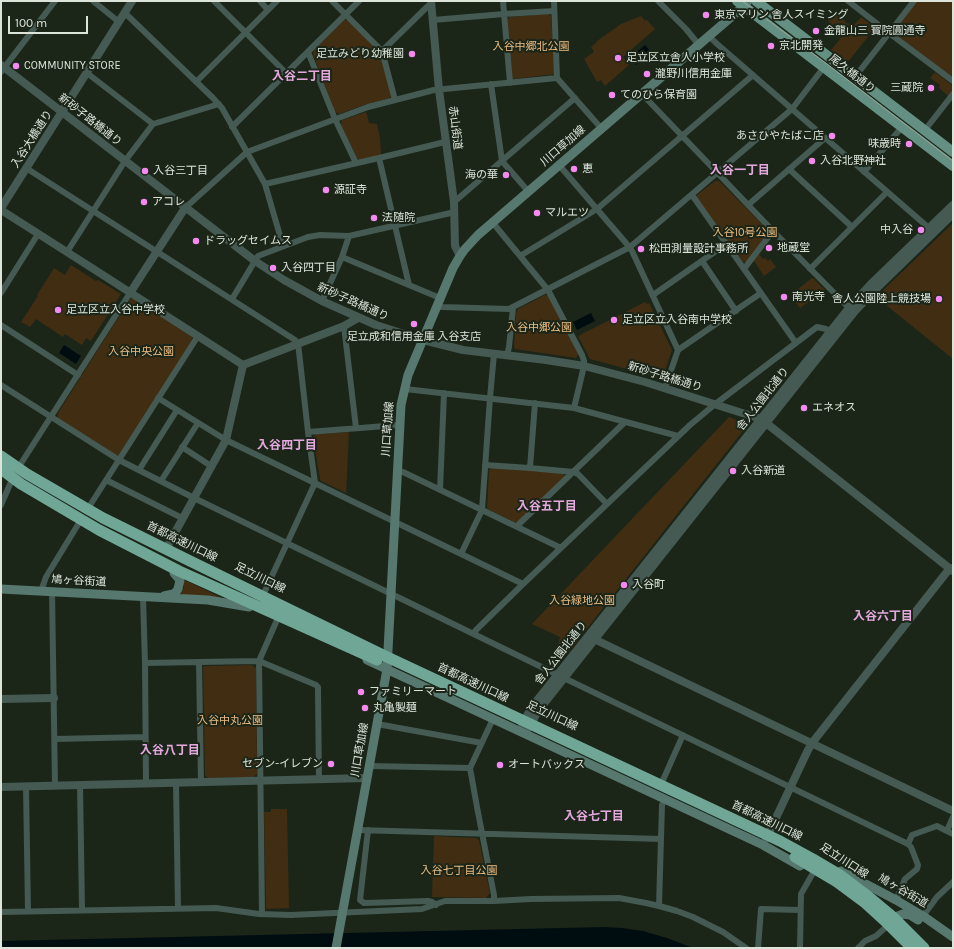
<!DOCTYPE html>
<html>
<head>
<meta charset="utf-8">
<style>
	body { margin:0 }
	#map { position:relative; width:954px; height:949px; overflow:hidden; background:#1b2619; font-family:Karla,sans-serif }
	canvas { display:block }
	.frame { position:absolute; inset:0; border:2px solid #dde5db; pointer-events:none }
	.scale { position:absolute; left:8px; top:16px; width:80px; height:18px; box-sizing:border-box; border:2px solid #dde5db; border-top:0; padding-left:5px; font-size:12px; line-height:14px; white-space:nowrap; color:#dde5db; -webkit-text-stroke:3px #1b2619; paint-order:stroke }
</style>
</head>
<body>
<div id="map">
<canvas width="954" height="949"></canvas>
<div class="frame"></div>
<div class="scale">100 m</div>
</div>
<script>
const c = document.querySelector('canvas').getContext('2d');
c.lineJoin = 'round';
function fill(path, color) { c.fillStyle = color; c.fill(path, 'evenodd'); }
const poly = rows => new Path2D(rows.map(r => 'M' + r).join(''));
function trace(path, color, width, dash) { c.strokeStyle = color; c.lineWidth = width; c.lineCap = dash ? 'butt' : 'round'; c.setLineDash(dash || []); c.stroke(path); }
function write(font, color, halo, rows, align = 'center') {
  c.font = font + ' Karla,"Noto Sans JP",sans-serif'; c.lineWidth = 4; c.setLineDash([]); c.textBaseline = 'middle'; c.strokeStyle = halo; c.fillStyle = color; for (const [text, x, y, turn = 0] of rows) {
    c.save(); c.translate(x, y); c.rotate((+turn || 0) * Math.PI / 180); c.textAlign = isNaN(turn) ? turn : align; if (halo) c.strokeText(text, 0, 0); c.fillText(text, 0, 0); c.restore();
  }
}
fill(poly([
	[917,1,953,1,953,78,895,34,895,30],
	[835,13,848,24,849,23,853,26,861,17,875,28,847,63,831,50,844,34,828,21],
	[548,14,551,16,555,74,513,79,511,77,507,20,510,17],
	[641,16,645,21,646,19,655,29,623,57,629,65,605,86,601,80,597,82,584,59,594,52,591,47,597,42,597,41,621,24],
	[344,20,348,20,381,52,392,95,390,98,364,105,339,114,335,112,313,54,314,50],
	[935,72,953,86,953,90,948,96,939,88,940,85,930,78],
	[366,112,369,123,377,124,380,138,381,155,360,160,357,158,341,125,342,120],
	[715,181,719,181,768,230,768,234,747,262,743,262,697,198,697,195],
	[953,223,953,359,876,297],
	[759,254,763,259,765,258,768,261,770,259,776,267,764,276,754,261],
	[71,265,96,281,98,280,121,294,91,341,86,338,82,345,65,334,63,337,36,319,30,327,21,322,38,296,37,295,54,268,65,275],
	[812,278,814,279,825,290,800,308,794,301,803,295,798,289],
	[545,295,549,296,579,354,576,358,515,349,514,347,516,313,518,309],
	[133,298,192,336,193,340,119,455,117,456,58,418,58,413,130,299],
	[645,302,647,304,649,303,672,350,663,377,661,378,590,359,578,336],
	[729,417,737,420,741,424,743,428,742,432,585,631,578,626,572,634,579,640,559,664,548,658,556,653,560,637,532,624],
	[349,432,346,493,321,481,320,479,313,437,316,434],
	[492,467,563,472,565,477,518,522,514,522,487,509,489,470],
	[185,581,189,582,224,599,179,596,184,588,184,582],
	[252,665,256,668,257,774,253,777,208,778,205,775,203,667,206,666],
	[271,809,287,809,289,908,266,909,264,812,271,812],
	[434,836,476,838,479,840,490,893,486,898,432,897]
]), '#412d12');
fill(poly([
	[645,45,651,52,636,65,630,58],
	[591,313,595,321,577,330,573,322],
	[64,345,81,356,76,364,59,353],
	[605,927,622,928,643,931,667,938,693,948,1,948,1,941]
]), '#000d10');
trace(poly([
	[93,1,119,22],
	[214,1,286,73],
	[260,1,268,10],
	[332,1,382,51],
	[503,1,510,83],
	[554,1,557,78,601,128],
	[658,1,686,29,699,45],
	[848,1,889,33,953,81],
	[125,13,213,98,222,108,265,184,283,246],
	[433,20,504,14,554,11],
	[709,36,716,43,929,228],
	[308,52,335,119,356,163],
	[1,72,55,1],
	[87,73,153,124],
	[855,77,914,1],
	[196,82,277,1],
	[491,84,502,161,528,191],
	[642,94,773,231,849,308],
	[395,100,382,51,428,6,432,5],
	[232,127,359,1],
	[925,130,953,94],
	[379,158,409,285],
	[559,165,626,243,632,251,678,350,665,388],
	[26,168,295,340,298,343,308,432,315,483,264,593],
	[789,169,852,227],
	[864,172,902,127],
	[265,184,379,158,445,142],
	[692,195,796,343],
	[454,202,575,98],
	[748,205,825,138],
	[185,208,247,152,368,107,434,90,557,78],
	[493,223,548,290,582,355,584,361,584,366,574,408],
	[67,252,125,161,153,124,219,104],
	[520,256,597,209,753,75],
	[342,257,440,298],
	[702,261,736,311],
	[744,269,773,231],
	[810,269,887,192],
	[1,293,38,234],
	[653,295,726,244],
	[232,299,258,256,308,237,320,235,349,236,455,212],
	[322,301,342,257,349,236],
	[437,306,442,307,509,309,630,247,792,109,824,67],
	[1,325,78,375],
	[344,326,356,428],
	[678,350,761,293],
	[507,355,509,347,513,308],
	[1,385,119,460,194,498,558,675],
	[405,389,574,408,678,436],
	[158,398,226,440,523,584],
	[308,432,399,425],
	[182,447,211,466],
	[20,465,130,293],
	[485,465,530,468,574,472,578,474,607,504],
	[530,468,535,403],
	[139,470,177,410],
	[398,472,403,472,561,548],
	[106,480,182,518],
	[161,481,198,423],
	[440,490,444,393],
	[1,505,11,482],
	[87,510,198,336],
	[517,526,625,422],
	[461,554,482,510,490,398,494,354],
	[41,591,46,577,82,518],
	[52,591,55,785],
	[143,597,145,663,146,783],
	[474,633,476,630,523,584,690,425,714,405,817,327,826,329,830,332],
	[199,662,201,782],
	[145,663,199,662,259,661,316,685,318,687,318,690,319,779],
	[564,678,908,844,911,847,918,865,917,869,905,879,896,900],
	[493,719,470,768,477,807,494,895,494,901],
	[377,724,482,743],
	[55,739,145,737],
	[369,766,470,768],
	[663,780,683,735],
	[176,783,178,908],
	[80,785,82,909],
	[26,786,28,911],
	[358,830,661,839],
	[368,830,360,900,364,903,428,901,432,902,436,905],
	[947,831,953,817],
	[908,844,912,835,937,826,953,834],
	[659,906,662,805,665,799],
	[1,912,216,908,259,914,291,915,422,909,445,901,494,901,531,899,619,898,646,903,659,906,677,911,693,917,723,932,746,948],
	[262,914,259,661,277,620],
	[923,916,937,897,953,882],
	[758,948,761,909,800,910],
	[800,948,801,894,813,873],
	[858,948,865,941,876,936,886,927]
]), '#445a53', 6);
trace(poly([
	[431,1,439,90,454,202,455,246,460,256],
	[1,65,255,261,284,280,322,301,376,325,423,340,463,350,546,360,584,366,645,382,761,419,953,571],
	[953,205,871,284,849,308,531,708,522,725,523,733,529,728,538,711,855,311,874,291,953,214],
	[1,208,132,1],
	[1,210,92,268,243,365,344,326,358,318],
	[130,293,185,208],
	[167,547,226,440,243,365],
	[590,636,594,639,953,811],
	[1,699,54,698],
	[1,787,367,778],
	[766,839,808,750,812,743,950,568]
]), '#445a53', 8);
trace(poly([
	[1,589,208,600,249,607],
	[164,596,173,594,176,592,178,589,180,580,174,573],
	[367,660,763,845,800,866],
	[841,871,896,900,923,916,953,937],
	[891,923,898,916,903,914,910,915,918,920],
	[336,948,387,669,401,405,408,375,453,268,460,256,465,249,478,235,709,36,744,6,748,1]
]), '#56786e', 9);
trace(poly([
	[737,1,953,166],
	[756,1,953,152]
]), '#639083', 10);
trace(poly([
	[742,1,827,64,953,161]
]), '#9ba499', 1);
trace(poly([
	[1,456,27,474,103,518,190,561,385,656,682,795,780,841,813,859,840,875,869,897,893,917,924,948],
	[1,469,21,484,99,530,179,571,377,660],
	[795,857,837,882,864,902,887,923,912,948]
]), '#6fa696', 11);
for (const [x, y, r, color] of [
	[706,15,4,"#f489ef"],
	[816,31,4,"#f489ef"],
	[771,46,4,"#f489ef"],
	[412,54,4,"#f489ef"],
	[618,58,4,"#f489ef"],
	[16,66,4,"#f489ef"],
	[647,74,4,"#f489ef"],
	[931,88,4,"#f489ef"],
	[612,95,4,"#f489ef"],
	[832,136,4,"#f489ef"],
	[909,144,4,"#f489ef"],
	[812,161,4,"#f489ef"],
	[574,169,4,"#f489ef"],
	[145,171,4,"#f489ef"],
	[506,175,4,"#f489ef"],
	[326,190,4,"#f489ef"],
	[144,202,4,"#f489ef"],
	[537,213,4,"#f489ef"],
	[374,218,4,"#f489ef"],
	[921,230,4,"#f489ef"],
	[196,241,4,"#f489ef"],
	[769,248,4,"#f489ef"],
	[641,249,4,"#f489ef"],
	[273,268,4,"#f489ef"],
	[784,297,4,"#f489ef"],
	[939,299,4,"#f489ef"],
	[58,310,4,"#f489ef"],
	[614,320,4,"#f489ef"],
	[414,324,4,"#f489ef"],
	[804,408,4,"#f489ef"],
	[733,471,4,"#f489ef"],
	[624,585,4,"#f489ef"],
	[361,692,4,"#f489ef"],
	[365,708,4,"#f489ef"],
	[331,764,4,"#f489ef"],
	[500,765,4,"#f489ef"]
]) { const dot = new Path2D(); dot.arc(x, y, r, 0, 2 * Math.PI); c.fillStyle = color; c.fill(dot); trace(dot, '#1b2619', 1.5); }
write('11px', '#dde5db', '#1b2619', [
	["東京マリン 舎人スイミング",714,15],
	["金龍山三 寳院圓通寺",824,31],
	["京北開発",779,46],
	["足立みどり幼稚園",404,54,"right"],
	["足立区立舎人小学校",626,58],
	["COMMUNITY STORE",24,66],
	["瀧野川信用金庫",655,74],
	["三蔵院",923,88,"right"],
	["てのひら保育園",620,95],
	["あさひやたばこ店",824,136,"right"],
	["味歳時",901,144,"right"],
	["入谷北野神社",820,161],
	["恵",582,169],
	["入谷三丁目",153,171],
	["海の華",498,175,"right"],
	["源証寺",334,190],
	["アコレ",152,202],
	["マルエツ",545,213],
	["法随院",382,218],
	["中入谷",913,230,"right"],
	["ドラッグセイムス",204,241],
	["地蔵堂",777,248],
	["松田測量設計事務所",649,249],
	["入谷四丁目",281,268],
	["南光寺",792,297],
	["舎人公園陸上競技場",931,299,"right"],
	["足立区立入谷中学校",66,310],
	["足立区立入谷南中学校",622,320],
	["足立成和信用金庫 入谷支店",414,337,"center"],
	["エネオス",812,408],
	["入谷新道",741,471],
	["入谷町",632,585],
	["ファミリーマート",369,692],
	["丸亀製麺",373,708],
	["セブン-イレブン",323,764,"right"],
	["オートバックス",508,765]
], 'left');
write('11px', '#eabb81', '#1b2619', [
	["入谷中郷北公園",531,47],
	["入谷10号公園",745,233],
	["入谷中郷公園",539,328],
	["入谷中央公園",141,352],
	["入谷緑地公園",582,601],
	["入谷中丸公園",230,721],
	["入谷七丁目公園",459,871]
]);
write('11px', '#dde5db', '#1b2619', [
	["尾久橋通り",852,74,38],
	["新砂子路橋通り",90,120,38],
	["赤山街道",455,128,83],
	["入谷大橋通り",32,139,-57],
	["川口草加線",563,146,-41],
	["新砂子路橋通り",353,302,24],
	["新砂子路橋通り",665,377,17],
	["舎人公園北通り",763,399,-52],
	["川口草加線",388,429,-86],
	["首都高速川口線",182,542,26],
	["足立川口線",260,578,26],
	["鳩ヶ谷街道",79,581,3],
	["舎人公園北通り",561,653,-52],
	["首都高速川口線",473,683,25],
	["足立川口線",552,716,25],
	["川口草加線",360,750,-80],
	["首都高速川口線",767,821,26],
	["足立川口線",844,861,33],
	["鳩ヶ谷街道",903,891,30]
]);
write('bold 12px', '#e4a8df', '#1b2619', [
	["入谷二丁目",302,77],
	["入谷一丁目",740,171],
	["入谷四丁目",287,446],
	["入谷五丁目",547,507],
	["入谷六丁目",883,617],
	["入谷八丁目",170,751],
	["入谷七丁目",594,817]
]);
</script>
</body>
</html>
